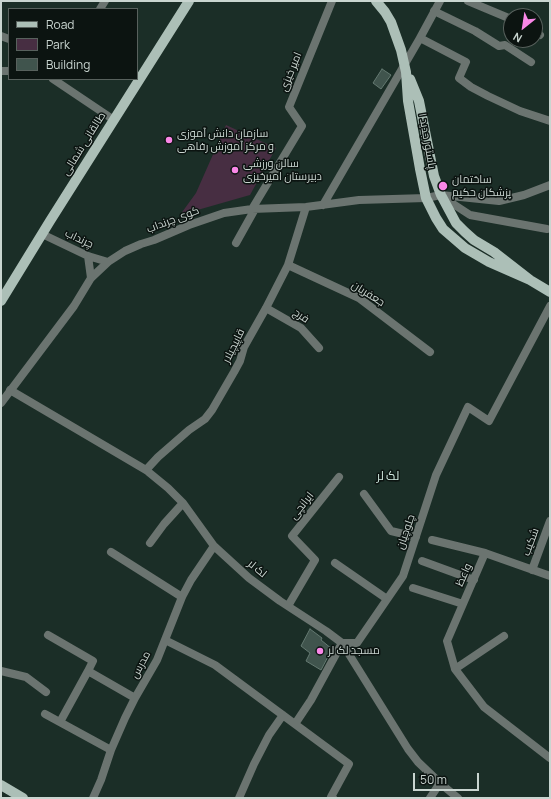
<!DOCTYPE html>
<html>
<head>
<meta charset="utf-8">
<style>
	body { margin:0 }
	#map { position:relative; width:551px; height:799px; overflow:hidden; background:#1b2e27; font-family:Manrope,sans-serif }
	canvas { display:block }
	.frame { position:absolute; inset:0; border:2px solid #c9d5d0; pointer-events:none }
	.legend { position:absolute; left:8px; top:8px; width:130px; height:72px; box-sizing:border-box; background:#0c1411; border:1px solid #58615d; margin:0; padding:5px 7px; list-style:none; font-size:12px; color:#c9d5d0 }
	.legend li { display:flex; align-items:center; gap:8px; height:20px }
	.legend b { width:20px; border:1px solid #58615d }
	.north { position:absolute; left:503px; top:8px; width:40px; height:40px; box-sizing:border-box; background:#0c1411; border:1px solid #58615d; border-radius:50%; rotate:210deg; font-size:11px; font-weight:700; line-height:16px; text-align:center; color:#c9d5d0 }
	.north::after { content:''; display:block; margin:auto; width:14px; height:18px; background:#fa87e7; clip-path:polygon(50% 0,100% 100%,50% 72%,0 100%) }
	.scale { position:absolute; left:413px; top:773px; width:66px; height:18px; box-sizing:border-box; border:2px solid #c9d5d0; border-top:0; padding-left:5px; font-size:12px; line-height:14px; white-space:nowrap; color:#c9d5d0; -webkit-text-stroke:3px #0c1411; paint-order:stroke }
</style>
</head>
<body>
<div id="map">
<canvas width="551" height="799"></canvas>
<div class="frame"></div>
<ul class="legend">
<li><b style="height:5px;background:#acbfb7"></b>Road</li>
<li><b style="height:11px;background:#472e42"></b>Park</li>
<li><b style="height:11px;background:#40544d"></b>Building</li>
</ul>
<div class="north">N</div>
<div class="scale">50 m</div>
</div>
<script>
const c = document.querySelector('canvas').getContext('2d');
c.lineJoin = 'round';
function fill(path, color) { c.fillStyle = color; c.fill(path, 'evenodd'); }
const poly = rows => new Path2D(rows.map(r => 'M' + r).join(''));
function trace(path, color, width, dash) { c.strokeStyle = color; c.lineWidth = width; c.lineCap = dash ? 'butt' : 'round'; c.setLineDash(dash || []); c.stroke(path); }
function write(font, color, halo, rows, align = 'center') {
  c.font = font + ' Manrope,Cairo,sans-serif'; c.lineWidth = 3; c.setLineDash([]); c.textBaseline = 'middle'; c.strokeStyle = halo; c.fillStyle = color; for (const [text, x, y, turn = 0] of rows) {
    c.save(); c.translate(x, y); c.rotate((+turn || 0) * Math.PI / 180); c.textAlign = isNaN(turn) ? turn : align; if (halo) c.strokeText(text, 0, 0); c.fillText(text, 0, 0); c.restore();
  }
}
fill(poly([
	[226,125,276,148,250,195,180,215,196,193]
]), '#472e42');
const building = poly([
	[382,69,391,75,381,89,373,83,382,69],
	[310,629,322,638,321,640,332,649,321,670,306,661,310,653,301,646,310,629]
]);
fill(building, '#40544d');
trace(building, '#647971', 1);
trace(poly([
	[468,1,511,19],
	[100,9,105,1],
	[434,11,475,31,499,46,505,45,531,62],
	[535,32,540,35],
	[1,36,9,39],
	[420,38,440,1],
	[1,71,9,71],
	[53,79,114,120],
	[441,196,470,215,547,229],
	[323,205,420,38,466,62,459,78,471,87,488,96,520,111,550,121],
	[252,209,302,126,289,107,332,1],
	[42,234,88,256,108,262],
	[236,243,255,209],
	[88,256,91,278],
	[288,265,359,298,430,352],
	[266,308,301,328,319,348],
	[10,390,146,470,168,488,183,503,214,546,249,578,280,601,326,631,342,643,408,749,418,762,441,784,458,798],
	[1,403,74,306,91,278,108,262,125,251,141,244,154,240,189,225,224,213,252,209,306,207,359,200,426,198,441,195,499,201,524,195,550,185],
	[146,470,158,457,189,430,205,419,212,410,234,372,240,361,244,347,266,308,288,265,306,207],
	[364,494,391,531,416,537],
	[432,540,485,553],
	[150,543,164,524,183,503],
	[111,552,182,597],
	[422,561,474,580],
	[335,563,387,599],
	[532,570,550,521],
	[413,588,463,604],
	[288,606,315,560,292,536,339,477],
	[48,635,93,661,88,671,135,698],
	[504,636,455,669,484,707,550,758],
	[165,640,215,665,349,764,331,797,333,798],
	[455,669,447,641,485,553,550,576],
	[1,671,26,677,46,692],
	[45,714,111,750],
	[60,722,88,671],
	[295,724,311,700,342,643,357,643,403,576,436,475,468,407,489,421,550,306],
	[93,798,101,780,111,750,125,718,135,698,157,660,182,597,191,580,214,546],
	[239,798,254,764,269,735,283,715],
	[430,798,440,783]
]), '#6b7470', 8);
trace(poly([
	[376,1,385,12,391,22,401,50,406,72,408,101,420,169,426,198,436,218,443,229,465,248,489,262,530,280],
	[410,79,419,101,434,176,441,195,456,223,465,232,474,240,494,252,530,280,550,292],
	[1,301,50,221,189,1],
	[1,785,23,798]
]), '#acbfb7', 10);
for (const [x, y, r, color] of [
	[169,140,4,"#fa87e7"],
	[235,170,4,"#fa87e7"],
	[443,186,5,"#fa87e7"],
	[320,651,4,"#fa87e7"]
]) { const dot = new Path2D(); dot.arc(x, y, r, 0, 2 * Math.PI); c.fillStyle = color; c.fill(dot); trace(dot, '#0c1411', 1.5); }
write('11px', '#c9d5d0', '#0c1411', [
	["امیر خیزی",291,72,-68],
	["پاستور جدید ۱",427,141,80],
	["طالقانی شمالی",84,144,-58],
	["کوی چرنداب",173,220,-21],
	["چرنداب",79,239,25],
	["جعفریان",368,294,32],
	["فرج",301,316,34],
	["قاپیچیلار",234,346,-64],
	["ایرانچی",302,506,-52],
	["چلوچیان",406,532,-71],
	["شکیب",531,542,-70],
	["لک لر",257,569,40],
	["واعظ",464,575,-66],
	["مدرس",141,665,-62]
]);
write('11px', '#c9d5d0', '#0c1411', [
	["سازمان دانش آموزی",177,134],
	["و مرکز آموزش رفاهی",177,147],
	["سالن ورزشی",243,164],
	["دبیرستان امیرخیزی",243,177],
	["ساختمان",452,180],
	["پزشکان حکیم",452,193],
	["مسجد لک لر",328,651]
], 'left');
write('12px', '#d0e8df', '#0c1411', [
	["لک لر",388,477]
]);
</script>
</body>
</html>
